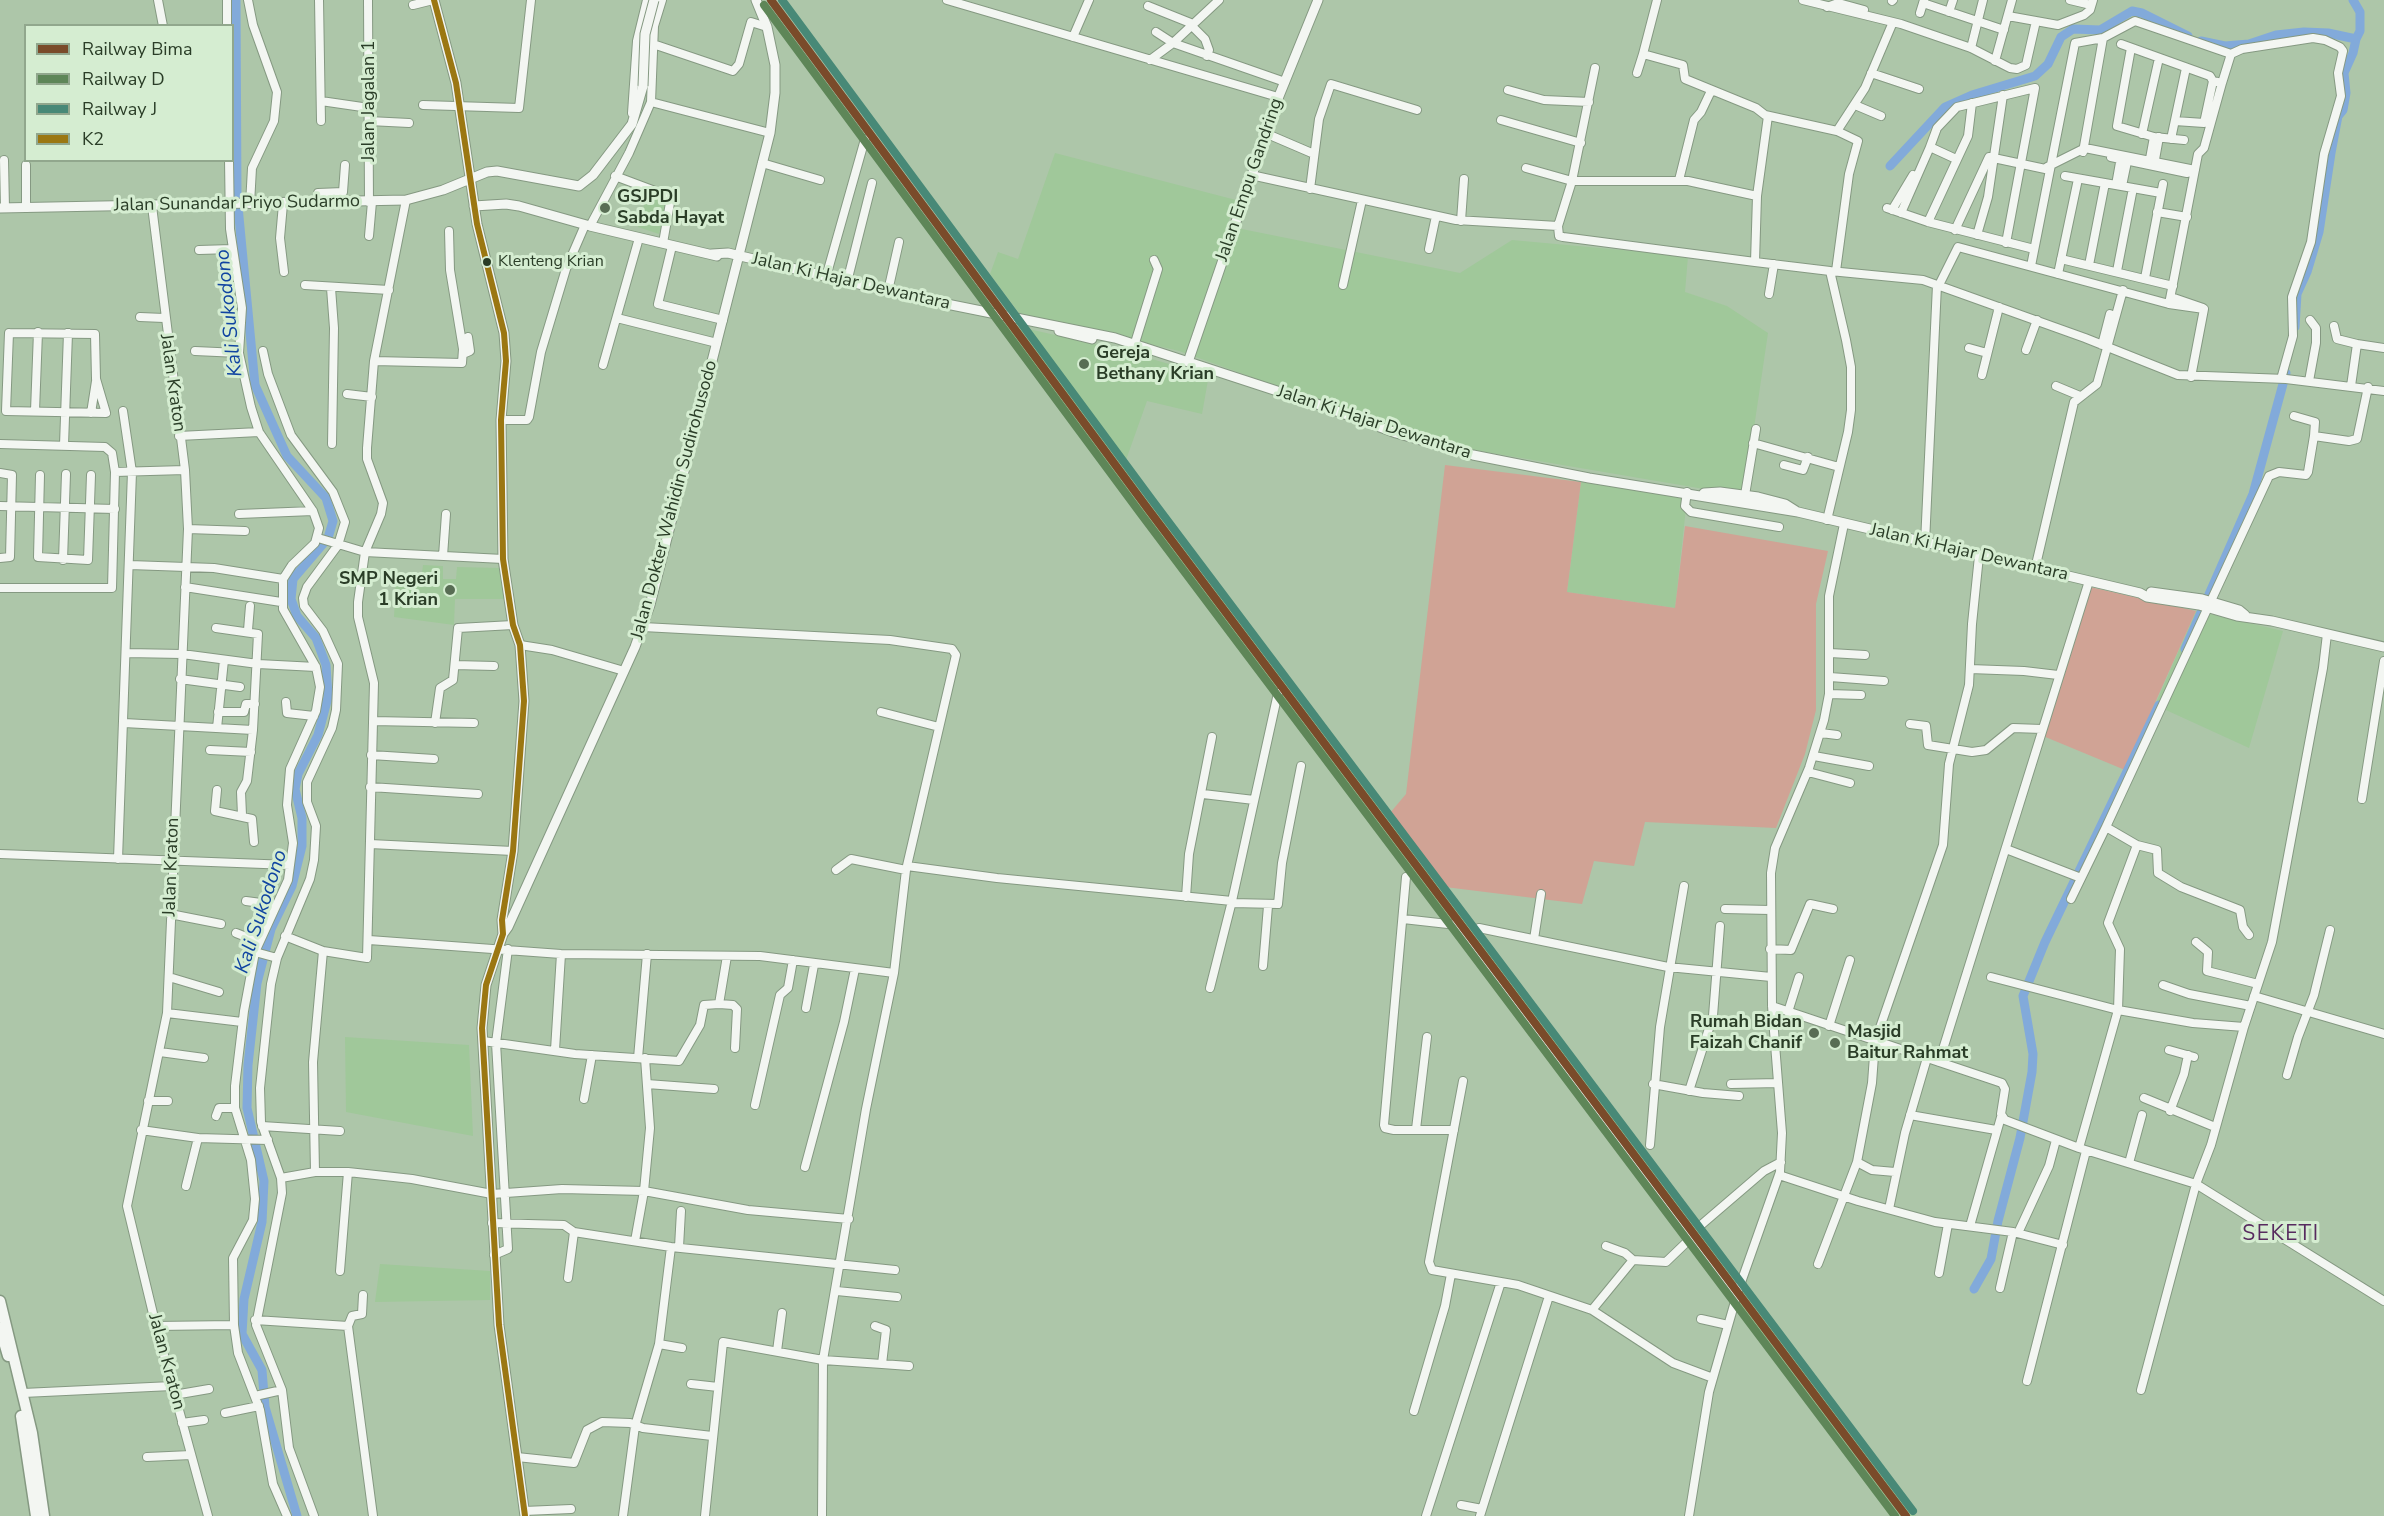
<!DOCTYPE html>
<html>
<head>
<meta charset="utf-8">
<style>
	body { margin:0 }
	#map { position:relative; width:2384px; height:1516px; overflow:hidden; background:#adc6a9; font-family:"Nunito Sans",sans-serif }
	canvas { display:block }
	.legend { position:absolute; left:24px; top:24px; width:210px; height:138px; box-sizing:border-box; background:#d5edd1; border:2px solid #91a78d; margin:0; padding:8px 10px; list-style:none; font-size:18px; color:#2a3d27 }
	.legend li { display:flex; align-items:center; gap:12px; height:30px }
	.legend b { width:30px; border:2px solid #91a78d }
</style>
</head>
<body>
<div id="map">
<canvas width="2384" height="1516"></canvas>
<ul class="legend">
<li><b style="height:8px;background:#7a4b2a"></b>Railway Bima</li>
<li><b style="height:8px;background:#5e8658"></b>Railway D</li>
<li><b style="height:8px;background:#488977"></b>Railway J</li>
<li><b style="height:8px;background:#9b7712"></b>K2</li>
</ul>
</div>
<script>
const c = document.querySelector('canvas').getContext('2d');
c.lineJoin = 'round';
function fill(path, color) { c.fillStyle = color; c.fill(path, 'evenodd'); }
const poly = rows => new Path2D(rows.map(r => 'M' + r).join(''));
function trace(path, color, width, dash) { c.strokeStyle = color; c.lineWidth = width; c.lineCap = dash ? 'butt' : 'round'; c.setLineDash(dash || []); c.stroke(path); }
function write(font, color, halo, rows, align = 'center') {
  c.font = font + ' "Nunito Sans",sans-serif'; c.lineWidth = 6; c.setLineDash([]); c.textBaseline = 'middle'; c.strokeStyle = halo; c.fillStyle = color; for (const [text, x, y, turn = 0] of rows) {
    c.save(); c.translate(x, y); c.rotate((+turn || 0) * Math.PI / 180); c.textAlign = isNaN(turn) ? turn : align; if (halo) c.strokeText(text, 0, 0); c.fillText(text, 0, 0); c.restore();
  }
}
fill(poly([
	[1055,153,1236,200,1227,226,1460,273,1512,240,1688,256,1685,292,1727,306,1768,333,1745,489,1704,489,1474,450,1408,433,1179,351,1019,313,990,274,998,252,1018,259],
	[647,193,668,201,659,234,638,227],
	[1002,323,1117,349,1176,366,1208,380,1202,414,1147,401,1126,460,1916,1516,1890,1516],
	[1581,482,1687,499,1675,608,1567,592],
	[423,565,443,566,443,579,456,579,457,567,502,568,505,599,455,599,454,625,394,617,396,580,421,582],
	[2196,611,2283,631,2249,748,2155,705],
	[345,1037,469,1045,473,1136,346,1112],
	[380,1264,490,1271,490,1300,375,1302]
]), '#a0c89a');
fill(poly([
	[1445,465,1581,482,1567,592,1675,608,1685,526,1828,551,1816,604,1816,710,1805,754,1776,828,1645,822,1634,866,1594,861,1582,904,1445,887,1390,813,1406,794],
	[2090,587,2196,611,2125,770,2043,736]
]), '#d0a395');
trace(poly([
	[236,0,237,196,255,385,287,456,326,498,333,521,328,538,293,579,291,599,297,616,316,638,326,665,328,697,318,735,298,774,295,789,302,818,302,846,292,886,271,929,257,983,248,1065,247,1108,264,1181,262,1222,244,1299,242,1334,262,1370,265,1407,297,1516],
	[2201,41,2225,46,2249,44,2276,35,2304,32,2328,33,2356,39,2360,31,2360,12,2353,0],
	[1890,166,1945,107,1972,95,2035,76,2048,64,2061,37,2073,29,2100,30,2132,11,2142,13,2188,36],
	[2295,327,2297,294,2307,272,2319,232,2331,153,2338,116,2343,110,2346,93,2344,73,2353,53,2356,39],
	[2185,649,2253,494,2286,373],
	[1974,1289,1991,1259,1998,1221,2020,1138,2032,1072,2033,1054,2023,996,2045,942,2159,705]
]), '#82aada', 9);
const minor = poly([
	[158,0,163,26],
	[227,0,227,26],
	[248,0,253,25,277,92,274,121,252,168,250,204],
	[319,0,321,121],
	[368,0,369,202],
	[947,0,1278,97],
	[1657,0,1643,54,1683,65,1685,79,1756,108,1765,115,1837,131,1858,141,1849,174,1836,271],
	[1803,0,1901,24,1971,48,2010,68,2017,69,2026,65,2036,21],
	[2070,0,2091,5],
	[1892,1,1893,0],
	[1923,3,2004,30],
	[413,5,433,0],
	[1148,6,1193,24],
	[1827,7,1838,3,1864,10],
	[1949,12,1953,0],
	[1920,13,1924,0],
	[2008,16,2058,25,2084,15,2090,10,2093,0],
	[1192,26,1205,39,1209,50,1207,56],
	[1156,32,1173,43,1285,82],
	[1073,37,1089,0],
	[653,44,733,71,739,64,751,22,767,27],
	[2121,44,2210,76,2213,81,2204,123,2175,121],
	[1971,48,1983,0],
	[2131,48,2117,126,2154,137,2184,140],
	[1150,60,1173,43,1219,0],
	[1995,61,2012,0],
	[1637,73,1643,54],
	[1871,73,1919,89],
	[2213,81,2222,83,2231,54,2242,49,2313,38,2325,40,2340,47,2343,51,2338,73,2341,96,2324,154,2311,242,2292,297,2293,336,2281,379],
	[1508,90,1544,100,1589,102],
	[321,101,369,108],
	[651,102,770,133],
	[423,105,519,108,531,0],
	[1855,105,1881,116],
	[632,113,637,41,647,0],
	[1501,120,1581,143],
	[369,121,409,123],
	[1837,131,1865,88,1893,22],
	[1265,133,1314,154],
	[2142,134,2159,58],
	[2171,139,2186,68],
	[1930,147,1937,128,1957,107,2035,88,2006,243],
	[2083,152,2103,38],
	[2111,157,2187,173],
	[4,160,5,208],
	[229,160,230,229,242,308,239,353,251,407,259,432,313,511,319,528,315,543,292,565,283,579,283,609,316,667,320,687,316,711,290,769,287,805,293,843,288,880,255,952,244,1011,235,1086,235,1108,251,1160,255,1199,253,1220,233,1258,234,1325,238,1353,260,1410,273,1484,287,1516],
	[762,163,820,180],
	[2149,164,2154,137],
	[2154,165,2159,137],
	[2047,167,2085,148,2195,170],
	[1526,168,1572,181,1595,68],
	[1251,175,1456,220,1558,226,1572,181,1688,181,1757,196,1755,262,1830,271,1846,340,1851,367,1851,410,1848,432,1827,520],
	[615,176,671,197,663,243],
	[2065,176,2161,193],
	[1679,180,1694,120,1701,112,1711,91],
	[2116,185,2121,157],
	[2122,186,2128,157],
	[1310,189,1319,119,1331,84,1417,110],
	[1757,196,1768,116],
	[316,203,318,193,343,192,345,165],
	[283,204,280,238,284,272],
	[152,206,185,470,188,529,167,1013,127,1206,156,1326,208,1516],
	[26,208,26,165],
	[1887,208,1928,222,2034,249],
	[1892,210,1913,175],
	[2157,212,2187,217],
	[1901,213,1930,147,1956,159],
	[1461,221,1464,179],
	[1928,222,1968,136,1972,103],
	[590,226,629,153,651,102,654,26,662,0],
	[1558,226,1559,236,1563,237,1755,262],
	[1955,230,1989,157,2050,170],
	[1977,235,1988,197,2003,95],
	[369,236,372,202],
	[672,246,658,304,723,320],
	[1429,249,1436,216],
	[199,250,232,249],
	[2061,259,2173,286],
	[2089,265,2105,183],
	[2031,266,2075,43,2103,38,2135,21,2231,54],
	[1830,271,1923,280,2085,338,2178,375,2286,379,2384,391],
	[2117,271,2133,188],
	[2058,274,2078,179],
	[826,277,865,139],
	[2145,278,2163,184],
	[847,282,872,183],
	[305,285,389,290],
	[1343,285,1362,200],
	[1939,285,1958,247,2169,304,2204,309,2191,377],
	[331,288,334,328,332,444],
	[888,291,899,242],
	[1769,294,1774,264],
	[2171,297,2203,308],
	[2169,304,2198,154,2204,148,2222,83],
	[140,317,164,318],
	[617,318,717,343],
	[2334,326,2337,339,2357,344,2351,386],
	[9,333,95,334,96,379,106,413,6,411,9,333],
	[2357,344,2384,348],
	[2102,345,2110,314],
	[1134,346,1158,269,1154,260],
	[1969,348,1987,353],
	[2026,350,2037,320],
	[195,351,239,353],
	[263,351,268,374,291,435,333,492,345,522,338,545,307,587,303,598,304,606,323,631,338,664,336,710,332,728,307,782,307,802,316,826,314,860,310,879,277,958,271,984,260,1088,261,1122,281,1178,282,1193,256,1325,282,1390,289,1448,314,1516],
	[463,354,470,351,468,337],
	[374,361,462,363,463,349,450,270,449,231],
	[603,365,639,238],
	[1982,375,1999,307],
	[2309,381,2316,343,2316,328,2310,320],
	[2056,386,2080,396],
	[347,394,372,397],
	[35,411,38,332],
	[91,413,96,381],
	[2294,416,2315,422,2314,436],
	[501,420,527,420,529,417,541,352,566,269,585,225],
	[179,436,259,432],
	[1753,443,1839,467],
	[0,444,105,447,112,453,115,472,112,588,0,588],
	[64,445,68,333],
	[1784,465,1803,470,1808,457],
	[115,472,185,470],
	[0,473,12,475,10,557,0,558],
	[40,475,38,557,88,560,91,475],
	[1687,492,1685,506,1691,512,1779,527],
	[1745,495,1756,429],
	[0,506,115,509],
	[239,514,313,511],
	[188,529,245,531],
	[318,538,365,552,503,559],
	[1925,543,1937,285],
	[443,556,446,514],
	[63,560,66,474],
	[130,565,214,568,283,579],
	[2035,569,2074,402,2097,384,2123,290],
	[185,587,281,602],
	[643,627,890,640,952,649,956,655,906,870,894,973,866,1109,823,1360,822,1516],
	[216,628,258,634,253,730,247,781,241,792,242,815],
	[248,630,250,606],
	[520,645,552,650,624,671],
	[127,653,182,654,258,664,316,667],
	[1830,653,1865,655],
	[455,665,494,666],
	[1970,669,2024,671,2058,675],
	[1830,677,1884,681],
	[180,679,240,687],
	[1829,694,1861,695],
	[286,702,287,713,314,716],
	[218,712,244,712,246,704,255,704],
	[881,712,939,727],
	[373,721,474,723],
	[124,723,253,730],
	[435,723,440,688,453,680,458,628,513,625],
	[1910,724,1926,726,1928,745,1972,752,1986,750,2013,728,2042,729],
	[217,728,224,660],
	[1821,733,1837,735],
	[210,750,251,752],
	[371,755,434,759],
	[1814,756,1869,766],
	[1808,772,1850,783],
	[370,787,478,794],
	[217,790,215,811,252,819,254,842],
	[1203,794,1254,800],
	[2362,799,2384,661],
	[370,844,513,851],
	[2137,845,2157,850,2158,873,2181,887,2240,910,2243,927,2249,935],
	[2006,849,2081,878],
	[0,854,290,865],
	[118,859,132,472,123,411],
	[907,866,997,878,1232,901],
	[836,870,851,859,906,870],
	[1406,877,1384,1125,1385,1128,1394,1130,1454,1130],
	[1186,897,1189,854,1212,737],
	[2071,899,2106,827],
	[246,901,276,905],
	[1232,903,1278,904,1282,863,1301,766],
	[1725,909,1770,910],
	[170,914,221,924],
	[1403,919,1457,925,1736,1298],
	[1479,928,1668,967,1771,977],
	[236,933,259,942],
	[285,936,323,951,367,958,374,683,358,617,358,602,365,552,381,514,383,503,367,459,367,448,374,361,406,200],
	[1534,939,1541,894],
	[369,940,561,954,760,956,894,973],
	[2196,942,2208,952,2207,971,2258,984],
	[1770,949,1791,950,1810,904,1833,909],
	[255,952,277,958],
	[1263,966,1268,906],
	[169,977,219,992],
	[1991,977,2118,1010,2193,1023,2244,1027],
	[2163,985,2189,994,2251,1006],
	[1210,988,1232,901,1278,693],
	[2254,996,2384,1034],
	[719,1004,733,1005,737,1009,735,1048],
	[1772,1006,2002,1083,2005,1089,2001,1114,2005,1120,2079,1148,2196,1184,2384,1301],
	[806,1008,814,965],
	[1788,1012,1799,977],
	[167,1013,242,1022],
	[1829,1026,1850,960],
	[483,1041,575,1054,679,1061,700,1025,704,1005,719,1004,727,956],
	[555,1050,561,954],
	[2169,1050,2194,1057],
	[160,1052,204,1058],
	[638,1058,647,954],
	[1939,1062,2089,581],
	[2287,1075,2298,1037,2314,995,2330,930],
	[1463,1081,1429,1262,1432,1270,1518,1285,1592,1310,1633,1260,1666,1262,1691,1238],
	[647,1084,714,1089],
	[1653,1084,1703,1093,1739,1096],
	[1731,1084,1778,1083],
	[1689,1091,1713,1016,1720,926],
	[2144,1098,2215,1127],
	[584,1099,592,1055],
	[148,1101,168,1101],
	[755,1105,780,995,788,988,793,960],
	[2170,1111,2184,1074,2188,1055],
	[1910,1115,1996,1130],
	[216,1116,219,1108,235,1108],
	[262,1126,340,1131],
	[1416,1129,1427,1037],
	[141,1130,198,1138,268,1140],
	[1650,1145,1660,1027,1684,886],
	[2079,1148,2118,1010,2120,949,2108,923,2137,845,2106,827,2269,476,2279,472,2306,475,2308,472,2314,436,2349,441,2357,439,2368,387],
	[1857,1162,1872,1170,1895,1172],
	[2129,1163,2142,1115],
	[805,1167,844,1022,855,969],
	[315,1172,313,1062,323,951],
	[1779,1175,1858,1201,1935,1222,2013,1232,2063,1245],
	[281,1178,315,1172,348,1172,412,1179,492,1194,562,1189,644,1191,748,1210,849,1219],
	[186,1186,198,1138],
	[1889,1209,1905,1133,1927,1058],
	[492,1223,564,1225,574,1232,671,1247,895,1270],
	[1701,1225,1764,1171,1781,1162],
	[1970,1226,2001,1117],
	[2018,1233,2049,1166,2056,1140],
	[635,1241,644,1191,650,1128,645,1058],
	[1606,1246,1625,1253,1633,1260],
	[679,1247,681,1211],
	[494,1255,508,1249,496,1043,508,949],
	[1818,1264,1857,1162,1872,1083,1875,1042,1943,845,1949,764,1969,685,1972,624,1979,556],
	[340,1271,348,1172],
	[1939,1273,1948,1224],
	[568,1278,574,1232],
	[2000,1288,2013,1232],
	[837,1291,897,1297],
	[363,1295,362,1314,352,1316,348,1326,373,1516],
	[1592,1310,1673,1363,1713,1378],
	[1701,1319,1728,1325],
	[255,1320,348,1326],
	[156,1326,234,1325],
	[659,1344,682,1348],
	[777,1351,782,1313],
	[882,1364,909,1366],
	[2027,1381,2086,1151],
	[691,1384,718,1387],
	[2141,1390,2196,1184,2211,1145,2244,1027,2272,942,2323,668,2327,634],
	[23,1393,172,1386],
	[174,1395,209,1389],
	[255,1396,282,1390],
	[1414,1411,1445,1306,1451,1274],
	[225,1413,259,1406],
	[182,1423,204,1420],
	[147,1457,191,1455],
	[517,1457,574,1463,587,1430,602,1422,630,1423,643,1428,712,1436],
	[1461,1505,1482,1509],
	[524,1511,571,1509],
	[623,1516,635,1426,659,1344,671,1247],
	[705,1516,723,1342,823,1360,882,1364,886,1330,875,1326],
	[1426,1516,1501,1282],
	[1480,1516,1549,1296],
	[1689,1516,1709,1392,1738,1291,1780,1172,1782,1133,1772,1006,1771,873,1775,848,1809,768,1824,720,1829,694,1829,596,1844,524]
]);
const major = poly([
	[434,0,456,83,477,224,504,333,506,361,501,420,503,559,513,625,520,645,524,701,513,851,502,920,503,934,486,985,482,1028,499,1325,525,1516],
	[474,206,506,204,519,206,590,226,717,256],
	[0,208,406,200,443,190,487,172,497,171,579,186,593,175,632,124,643,86],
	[712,254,728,253,922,299,1115,338,1323,406,1396,433,1473,455,1589,478,1798,512,2140,593,2147,597,2199,605,2237,616,2272,621,2384,647],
	[1059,331,1092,339],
	[1188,362,1279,96,1318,0],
	[1704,493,1720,492,1758,497,1785,504,1796,511],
	[2151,592,2202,599,2239,610,2245,615],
	[503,934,508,927,635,647,650,605,770,133,775,93,775,65,767,27,756,0]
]);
const highway = poly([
	[0,1301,32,1433,44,1516],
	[0,1328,8,1356],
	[21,1416,36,1516]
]);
trace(minor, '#859982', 10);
trace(major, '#859982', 11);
trace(highway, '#859982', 13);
trace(minor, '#f3f6f2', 8);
trace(major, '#f3f6f2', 9);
trace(highway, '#f3f6f2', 10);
const majorBridge = poly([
	[643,86,645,34,654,0]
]);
trace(majorBridge, '#859982', 11, []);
trace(majorBridge, '#f3f6f2', 9);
trace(poly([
	[434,0,456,83,477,224,504,333,506,361,501,420,503,559,513,625,520,645,524,701,513,851,502,920,503,934,486,985,482,1028,499,1325,525,1516]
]), '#9b7712', 6);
trace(poly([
	[771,0,1148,509,1906,1516]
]), '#7a4b2a', 8);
trace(poly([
	[764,5,1141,514,1895,1516]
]), '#5e8658', 8);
trace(poly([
	[782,0,1155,504,1913,1511]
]), '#488977', 8);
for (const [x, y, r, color] of [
	[605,208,6,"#586d54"],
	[487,262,5,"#2a3d27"],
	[1084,364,6,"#586d54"],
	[450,590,6,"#586d54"],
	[1814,1033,6,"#586d54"],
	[1835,1043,6,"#586d54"]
]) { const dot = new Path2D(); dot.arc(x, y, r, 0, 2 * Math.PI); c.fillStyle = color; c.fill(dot); trace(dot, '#d5edd1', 2); }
write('16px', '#2a3d27', '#d5edd1', [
	["Klenteng Krian",498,262]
], 'left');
write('18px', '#2a3d27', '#d5edd1', [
	["Jalan Jagalan 1",370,101,-90],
	["Jalan Empu Gandring",1250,180,-71],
	["Jalan Sunandar Priyo Sudarmo",237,204,-1],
	["Jalan Ki Hajar Dewantara",851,282,13],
	["Jalan Kraton",172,383,82],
	["Jalan Ki Hajar Dewantara",1374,423,18],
	["Jalan Dokter Wahidin Sudirohusodo",675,500,-75],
	["Jalan Ki Hajar Dewantara",1969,553,13],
	["Jalan Kraton",172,867,-88],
	["Jalan Kraton",166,1362,75]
]);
write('bold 18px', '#2a3d27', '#d5edd1', [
	["GSJPDI",617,198],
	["Sabda Hayat",617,219],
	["Gereja",1096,354],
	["Bethany Krian",1096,375],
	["SMP Negeri",438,580,"right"],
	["1 Krian",438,601,"right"],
	["Rumah Bidan",1802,1023,"right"],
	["Faizah Chanif",1802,1044,"right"],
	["Masjid",1847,1033],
	["Baitur Rahmat",1847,1054]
], 'left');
write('italic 20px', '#1044a1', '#d5edd1', [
	["Kali Sukodono",230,313,-96],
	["Kali Sukodono",262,912,-72]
]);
c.letterSpacing = '1.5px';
write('21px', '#572b5f', '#d5edd1', [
	["SEKETI",2281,1235]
]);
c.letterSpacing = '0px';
</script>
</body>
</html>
